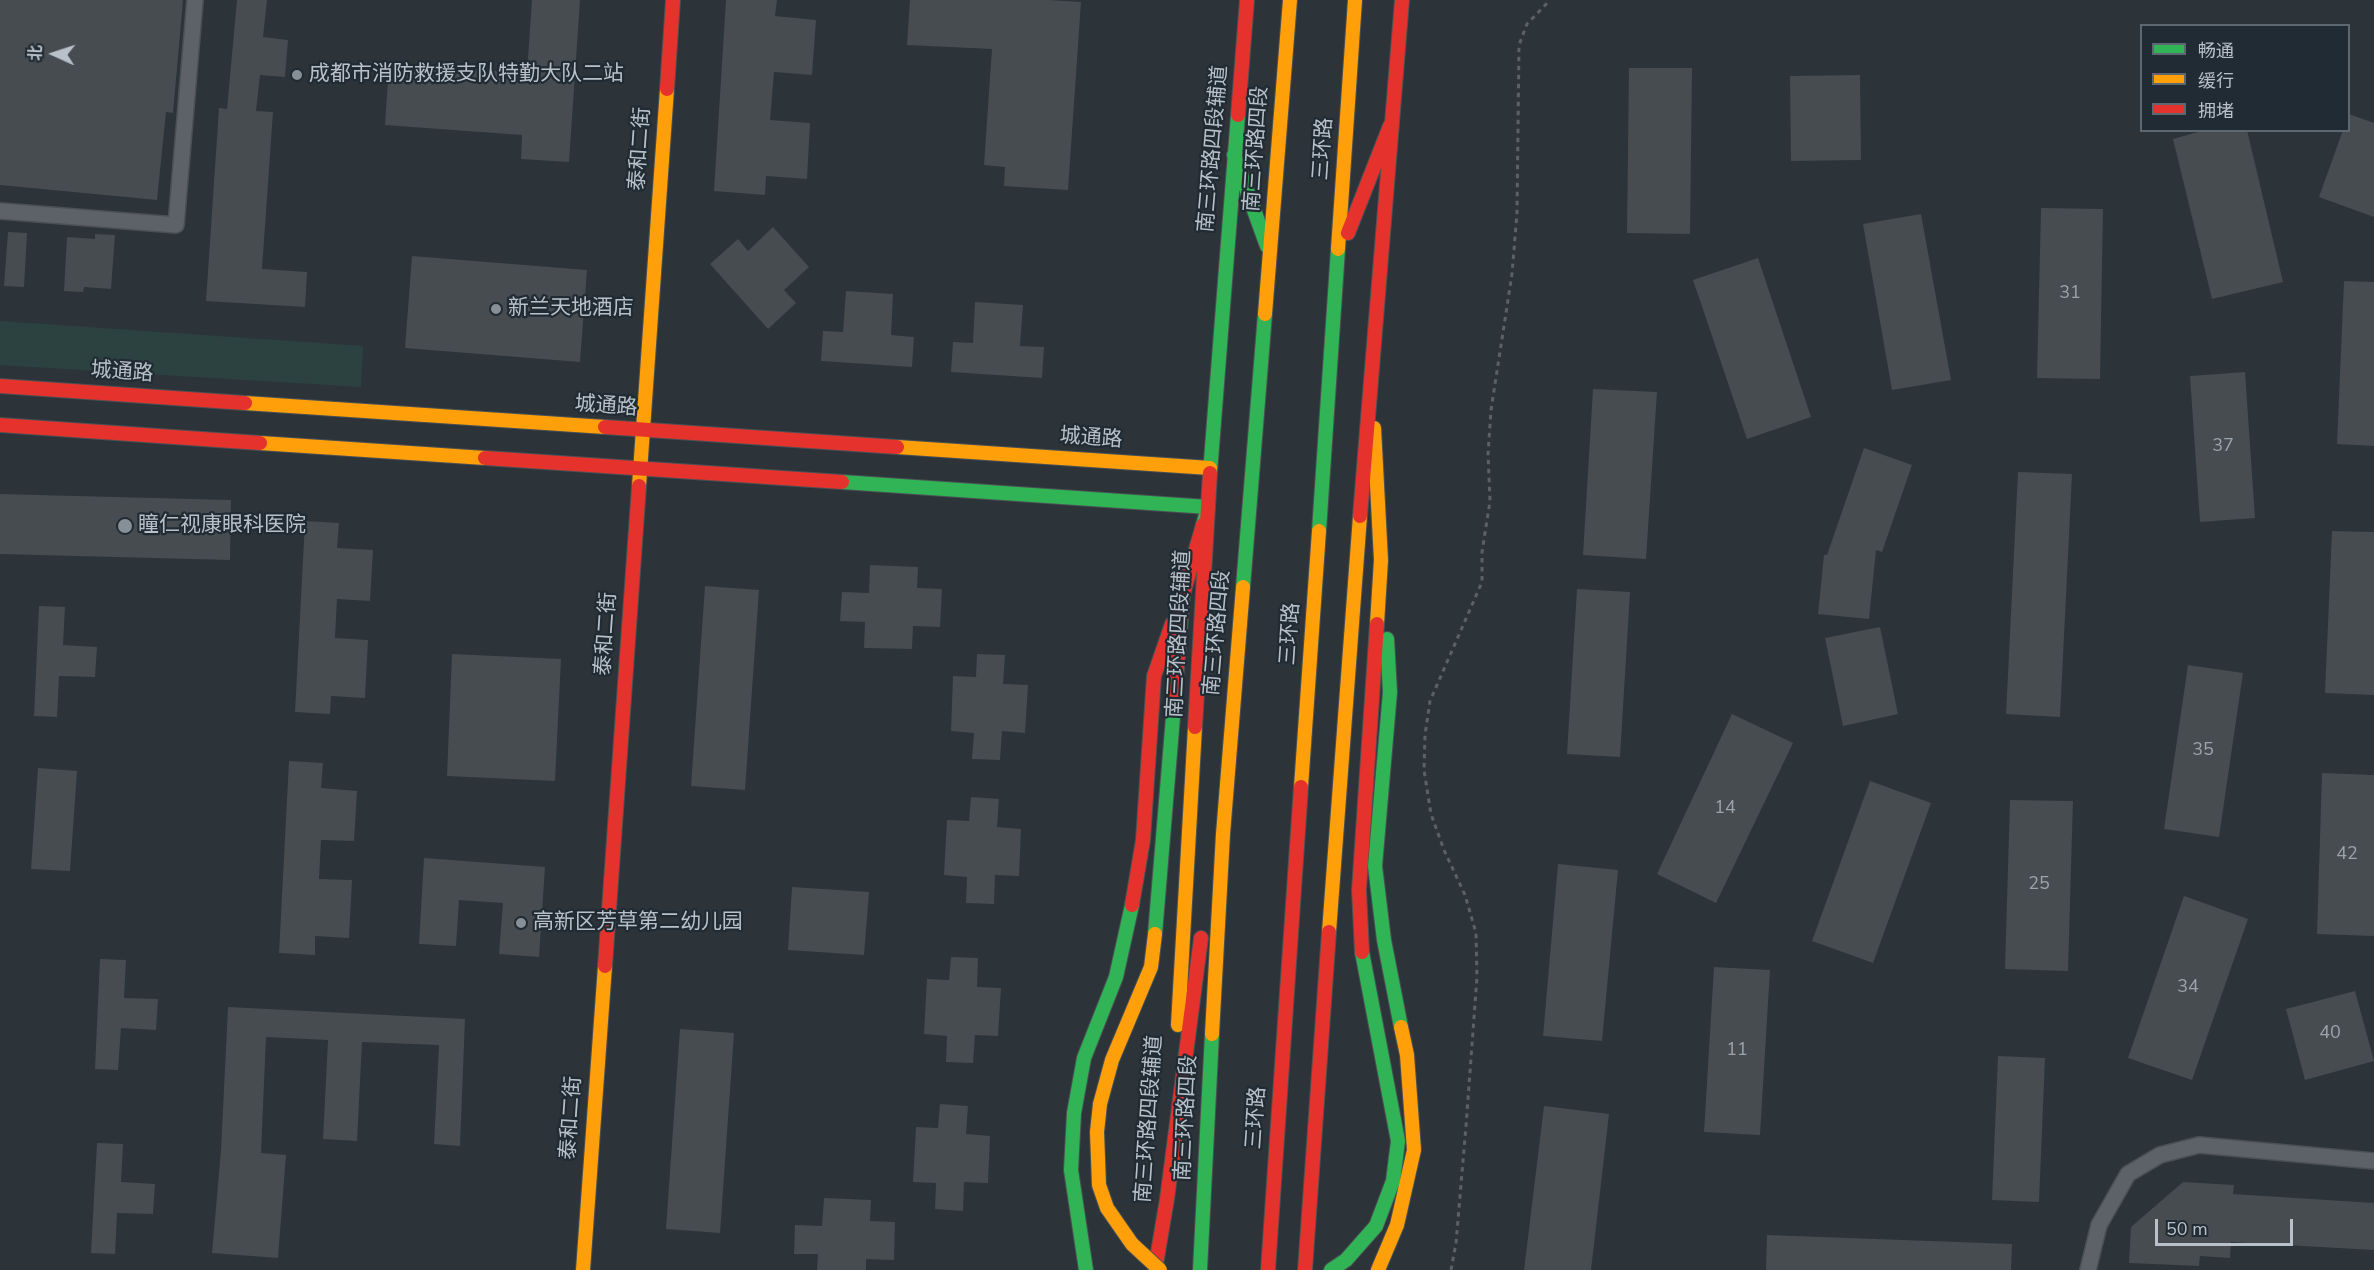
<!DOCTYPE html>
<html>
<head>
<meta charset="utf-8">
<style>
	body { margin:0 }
	#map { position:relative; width:2374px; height:1270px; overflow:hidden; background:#2c3439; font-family:"Nunito Sans","Noto Sans SC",sans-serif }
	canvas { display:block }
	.legend { position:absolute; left:2140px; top:24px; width:210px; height:108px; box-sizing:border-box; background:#202b34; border:2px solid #5d6770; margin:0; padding:8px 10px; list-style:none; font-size:18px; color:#b8c1c9 }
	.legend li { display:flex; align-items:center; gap:12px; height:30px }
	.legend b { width:30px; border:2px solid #5d6770 }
	.north { position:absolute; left:24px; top:24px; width:60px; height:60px; -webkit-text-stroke:4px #202b34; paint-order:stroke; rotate:273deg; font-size:16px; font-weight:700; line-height:24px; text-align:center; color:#b8c1c9 }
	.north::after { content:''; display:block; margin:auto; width:21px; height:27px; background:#b8c1c9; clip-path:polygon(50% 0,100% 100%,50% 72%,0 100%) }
	.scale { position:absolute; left:2155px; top:1219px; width:138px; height:27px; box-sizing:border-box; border:3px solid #b8c1c9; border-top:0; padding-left:8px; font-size:18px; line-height:21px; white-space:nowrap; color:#b8c1c9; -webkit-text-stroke:4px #202b34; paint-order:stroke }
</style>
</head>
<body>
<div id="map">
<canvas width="2374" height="1270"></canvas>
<ul class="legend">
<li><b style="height:8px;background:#30b455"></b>畅通</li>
<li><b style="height:8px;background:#ff9f0a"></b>缓行</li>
<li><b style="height:8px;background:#e5322d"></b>拥堵</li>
</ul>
<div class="north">北</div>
<div class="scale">50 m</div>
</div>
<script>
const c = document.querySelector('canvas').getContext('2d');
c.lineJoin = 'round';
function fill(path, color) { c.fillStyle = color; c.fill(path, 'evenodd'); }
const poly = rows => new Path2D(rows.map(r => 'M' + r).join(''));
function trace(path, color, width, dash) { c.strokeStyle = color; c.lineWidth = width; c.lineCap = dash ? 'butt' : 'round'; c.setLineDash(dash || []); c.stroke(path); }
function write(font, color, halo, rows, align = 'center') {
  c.font = font + ' "Nunito Sans","Noto Sans SC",sans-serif'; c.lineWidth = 4.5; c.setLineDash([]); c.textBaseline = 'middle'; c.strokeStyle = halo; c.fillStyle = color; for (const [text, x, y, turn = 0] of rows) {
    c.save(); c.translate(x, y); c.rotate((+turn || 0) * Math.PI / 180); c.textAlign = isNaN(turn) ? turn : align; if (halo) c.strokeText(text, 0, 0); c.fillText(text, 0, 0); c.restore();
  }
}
fill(poly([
	[0,321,363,346,361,387,0,365]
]), '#2c4240');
fill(poly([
	[0,0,183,0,173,113,166,112,157,200,0,185],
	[237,0,267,0,263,37,288,40,285,77,260,75,256,111,273,112,262,269,307,272,305,307,206,301,219,108,227,109],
	[532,0,580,0,569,162,521,159,522,135,385,125,389,64,527,73],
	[726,0,777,0,775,16,816,20,812,75,774,72,770,120,810,123,807,179,766,176,765,195,714,191],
	[910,0,1049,0,1081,2,1068,190,1004,186,1005,167,984,165,992,49,907,45],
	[1629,68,1692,68,1690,234,1627,233],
	[1860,75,1861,160,1791,161,1790,76],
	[2349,114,2374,123,2374,217,2319,197,2343,130,2349,130],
	[2205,130,2247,130,2283,282,2212,299,2173,139],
	[2041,208,2103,209,2100,379,2037,378],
	[1921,214,1951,380,1892,390,1863,224],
	[773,227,809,267,784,290,796,303,768,329,710,264,738,239,748,251],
	[8,232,27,233,24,287,4,286],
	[95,234,115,235,111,289,84,287,83,292,64,291,67,237,95,239],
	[412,256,587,270,580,362,405,348],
	[1758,258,1811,417,1747,439,1693,280],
	[2344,281,2374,282,2374,446,2337,444],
	[846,291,893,294,891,335,914,337,912,367,821,361,823,331,843,332],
	[975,302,1023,305,1020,346,1044,347,1042,378,951,372,953,342,973,343],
	[2245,372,2255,518,2200,522,2190,376],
	[1593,389,1657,392,1646,559,1583,555],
	[1864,448,1912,465,1882,552,1876,550,1869,619,1818,614,1824,555,1827,555],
	[2018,472,2072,474,2060,717,2006,714],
	[0,494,231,500,230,560,0,554],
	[305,521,339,523,337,548,373,550,370,601,337,599,335,638,368,640,365,698,331,696,330,714,295,712],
	[2332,531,2374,532,2374,695,2325,693],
	[870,565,918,567,917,588,942,589,940,627,913,626,912,649,864,648,865,622,840,621,842,592,869,593],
	[705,586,759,590,745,790,691,786],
	[1577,589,1630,592,1620,757,1567,754],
	[39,606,65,607,63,645,97,647,95,677,59,676,57,717,34,716],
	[1880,627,1898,714,1843,726,1825,638],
	[452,654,561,659,555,781,447,776],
	[977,654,1005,655,1003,684,1028,685,1025,733,1002,731,1000,760,972,759,974,733,951,731,953,676,976,677],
	[2188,665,2243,673,2219,837,2164,829],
	[1732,714,1793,743,1716,903,1657,874],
	[289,761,323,763,321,788,357,791,354,841,321,840,319,879,352,880,349,938,315,936,315,955,279,953],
	[38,768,77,771,70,871,31,869],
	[2322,773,2374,775,2374,936,2317,934],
	[1870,781,1931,803,1873,963,1812,941],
	[971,797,999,799,997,827,1021,829,1019,876,995,875,994,904,966,903,967,877,944,875,947,820,969,821],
	[2010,800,2073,801,2068,971,2005,969],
	[424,858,545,867,539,957,499,954,503,903,459,900,456,946,419,944],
	[1558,864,1618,870,1602,1041,1543,1036],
	[792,887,869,892,864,955,788,950],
	[2184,896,2248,919,2192,1080,2128,1058],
	[951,957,978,958,977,987,1001,988,998,1036,975,1035,973,1063,946,1062,947,1036,924,1034,927,979,949,980],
	[100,959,126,960,124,998,158,999,156,1030,121,1028,118,1070,95,1069],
	[1714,967,1770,970,1760,1135,1704,1132],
	[2355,991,2374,1061,2305,1080,2286,1009],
	[228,1007,465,1019,460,1146,434,1144,439,1045,362,1042,357,1141,323,1139,328,1040,266,1037,261,1153,286,1155,278,1258,212,1253,221,1150],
	[680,1029,734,1033,720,1233,666,1229],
	[1998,1056,2045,1058,2039,1202,1992,1200],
	[940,1104,968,1106,966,1134,990,1136,988,1183,964,1182,963,1211,935,1209,936,1183,913,1182,916,1127,938,1128],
	[1544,1106,1609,1114,1591,1270,1524,1270],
	[97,1143,123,1144,121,1182,155,1184,153,1214,117,1213,115,1254,91,1253],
	[2183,1182,2234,1185,2233,1194,2374,1203,2374,1250,2231,1242,2230,1258,2200,1256,2199,1266,2129,1263,2131,1227],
	[824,1198,871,1200,870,1221,895,1222,894,1260,866,1259,866,1270,817,1270,818,1254,794,1254,795,1225,822,1226],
	[1767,1235,2012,1244,2011,1270,1766,1270]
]), '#464c50');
const street = poly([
	[0,211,176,225,195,0],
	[2088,1270,2099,1225,2128,1174,2160,1155,2199,1145,2374,1161]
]);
const fast = poly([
	[1234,155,1267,246],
	[1210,473,1238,115],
	[842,482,1208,507,1203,525],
	[1319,531,1338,249],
	[1243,587,1265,314],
	[1387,639,1390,692,1375,866,1384,940,1401,1027],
	[1086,1270,1071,1170,1074,1113,1084,1058,1116,977,1132,905],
	[1200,1270,1212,1034],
	[1331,1270,1346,1260,1376,1226,1393,1181,1398,1141,1362,952]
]);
const slow = poly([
	[1338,249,1355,0],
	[1265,314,1290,0],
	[245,403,605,427],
	[1374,428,1381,560,1377,624],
	[260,443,485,458],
	[897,447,1210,468],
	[639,486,667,89],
	[1301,787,1319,531],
	[1329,932,1360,516],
	[1178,1025,1195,727],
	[1212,1034,1223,834,1243,587],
	[583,1270,605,966],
	[1378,1270,1397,1225,1414,1150,1407,1055,1401,1027]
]);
const jam = poly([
	[667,89,673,0],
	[1238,115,1247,0],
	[1348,233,1390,126],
	[0,386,245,403],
	[0,425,260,443],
	[605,427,897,447],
	[485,458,842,482],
	[1360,516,1402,0],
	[1174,705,1183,594,1203,525],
	[1195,727,1210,473],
	[1132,905,1143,840,1154,676,1172,624],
	[1362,952,1359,890,1377,624],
	[605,966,639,486],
	[1167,1199,1201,938],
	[1155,1270,1167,1199],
	[1268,1270,1301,787],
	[1305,1270,1329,932]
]);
trace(street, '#4a5054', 18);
trace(fast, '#4a5054', 16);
trace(slow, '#4a5054', 16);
trace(jam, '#4a5054', 16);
trace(poly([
	[1451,1270,1456,1243,1466,1126,1477,977,1476,933,1465,895,1444,850,1431,814,1424,770,1425,735,1430,701,1482,582,1482,552,1490,501,1488,454,1491,410,1512,274,1517,213,1519,45,1527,24,1550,0]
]), '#5b6165', 3, [4.5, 4.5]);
trace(street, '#5d6268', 15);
trace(fast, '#30b455', 14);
trace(slow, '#ff9f0a', 14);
trace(jam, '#e5322d', 14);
const fastBridge = poly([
	[1155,934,1174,705]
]);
const slowBridge = poly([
	[1155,934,1151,967,1112,1060,1100,1104,1097,1132,1099,1185,1107,1208,1132,1244,1160,1270]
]);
trace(fastBridge, '#4a5054', 16, []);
trace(slowBridge, '#4a5054', 16, []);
trace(fastBridge, '#30b455', 14);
trace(slowBridge, '#ff9f0a', 14);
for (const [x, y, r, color] of [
	[297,75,6,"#879097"],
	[496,309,6,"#879097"],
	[125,526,8,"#879097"],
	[521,923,6,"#879097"]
]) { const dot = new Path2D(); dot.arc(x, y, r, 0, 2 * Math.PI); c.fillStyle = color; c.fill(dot); trace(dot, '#202b34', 2); }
write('18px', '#9ca4ab', null, [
	["31",2070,294],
	["37",2223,447],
	["35",2203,751],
	["14",1725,809],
	["42",2347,855],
	["25",2039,885],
	["34",2188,988],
	["40",2330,1034],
	["11",1737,1051]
]);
write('21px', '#b8c1c9', '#202b34', [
	["成都市消防救援支队特勤大队二站",309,75],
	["新兰天地酒店",508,309],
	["瞳仁视康眼科医院",138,526],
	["高新区芳草第二幼儿园",533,923]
], 'left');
write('21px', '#b8c1c9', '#202b34', [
	["泰和二街",641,149,-86],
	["南三环路四段辅道",1214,149,-85],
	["南三环路四段",1257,149,-86],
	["三环路",1324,149,-86],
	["城通路",122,373,4],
	["城通路",606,407,4],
	["城通路",1091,439,4],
	["南三环路四段",1218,633,-85],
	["泰和二街",607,634,-86],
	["南三环路四段辅道",1180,634,-87],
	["三环路",1291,634,-86],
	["泰和二街",572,1118,-86],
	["南三环路四段",1187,1118,-87],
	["三环路",1257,1118,-86],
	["南三环路四段辅道",1150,1119,-86]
]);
</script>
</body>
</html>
